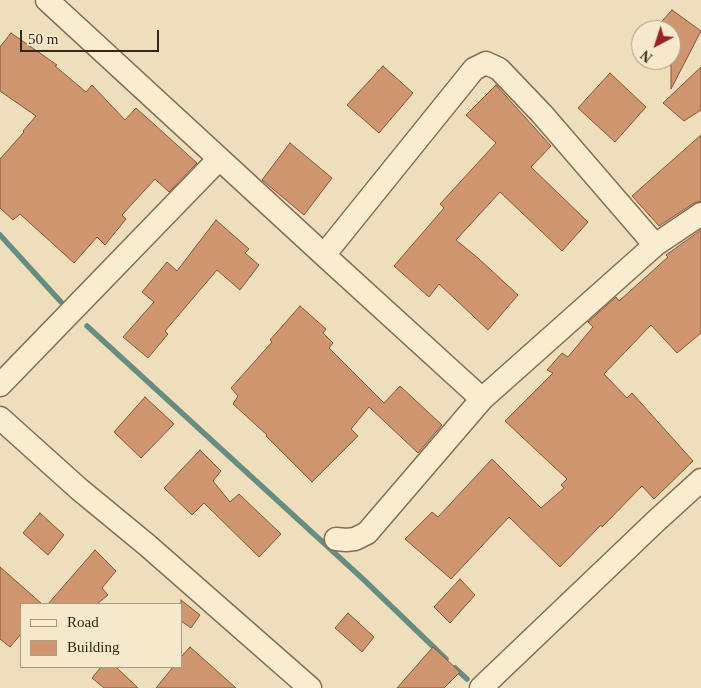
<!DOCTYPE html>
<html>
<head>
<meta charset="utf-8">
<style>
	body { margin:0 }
	#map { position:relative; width:701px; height:688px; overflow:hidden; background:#eedebb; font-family:"Times New Roman",serif }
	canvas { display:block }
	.legend { position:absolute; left:20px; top:603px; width:162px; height:65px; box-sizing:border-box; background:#f6e9cb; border:1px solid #a89b84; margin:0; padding:6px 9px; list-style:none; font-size:15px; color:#34261a }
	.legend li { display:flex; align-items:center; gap:10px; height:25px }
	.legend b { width:25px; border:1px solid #a89b84 }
	.north { position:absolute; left:631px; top:20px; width:50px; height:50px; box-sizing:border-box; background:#f6e9cb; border:1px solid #a89b84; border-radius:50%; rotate:220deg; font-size:14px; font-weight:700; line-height:20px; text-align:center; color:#34261a }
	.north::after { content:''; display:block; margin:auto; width:18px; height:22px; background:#962326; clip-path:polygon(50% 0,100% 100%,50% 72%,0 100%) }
	.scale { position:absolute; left:20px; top:30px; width:139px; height:22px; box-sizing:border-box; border:2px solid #34261a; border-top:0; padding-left:6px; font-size:15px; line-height:18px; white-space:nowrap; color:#34261a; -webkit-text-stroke:4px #f6e9cb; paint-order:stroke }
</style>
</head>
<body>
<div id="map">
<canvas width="701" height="688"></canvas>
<ul class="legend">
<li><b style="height:6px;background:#faecce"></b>Road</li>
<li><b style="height:14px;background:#ce956f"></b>Building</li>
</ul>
<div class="north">N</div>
<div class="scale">50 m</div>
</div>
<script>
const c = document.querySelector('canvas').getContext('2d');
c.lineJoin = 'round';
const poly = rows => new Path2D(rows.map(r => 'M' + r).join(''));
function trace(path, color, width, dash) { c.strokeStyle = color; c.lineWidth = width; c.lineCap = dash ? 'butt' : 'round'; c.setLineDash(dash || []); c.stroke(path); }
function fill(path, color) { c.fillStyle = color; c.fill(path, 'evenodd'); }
trace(poly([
	[0,235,61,302],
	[87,326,363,579,446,659],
	[455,668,467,679]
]), '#678c82', 5.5);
const building = poly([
	[672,10,701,31,671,89,671,30,654,30,672,10],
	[11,33,57,65,55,66,86,92,92,85,125,120,136,108,197,163,169,192,155,179,122,215,126,219,105,245,97,237,74,263,20,214,13,220,0,208,0,159,24,132,23,131,36,116,0,91,0,47,11,33],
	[383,66,413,93,379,133,347,105,383,66],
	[701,67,701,110,684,121,663,103,701,67],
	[610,73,646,107,615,142,578,108,610,73],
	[496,85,551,146,531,167,588,222,562,251,500,192,456,240,478,258,518,295,488,330,439,284,429,297,394,266,444,208,440,204,496,143,466,115,496,85],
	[701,135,701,201,694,203,659,226,632,196,701,135],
	[290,143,332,178,304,215,262,180,290,143],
	[216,220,249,249,245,253,259,265,240,290,217,270,165,331,168,334,148,358,123,337,154,302,142,292,167,262,177,271,216,220],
	[701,230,701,333,677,353,651,325,604,374,627,398,632,393,693,461,654,499,642,486,602,527,601,525,560,567,509,517,451,579,405,539,432,512,438,517,492,459,541,508,564,488,561,485,567,479,505,421,553,373,547,370,562,353,568,357,593,327,588,322,616,297,619,301,668,257,666,255,701,230],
	[300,306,326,329,323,333,333,343,329,348,384,403,400,386,442,425,418,453,369,407,351,429,358,436,312,482,266,436,267,435,233,404,238,396,231,388,272,342,270,340,300,306],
	[145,397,174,424,141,458,114,432,145,397],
	[200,450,221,471,213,481,230,502,239,494,281,534,259,557,204,503,192,515,164,488,200,450],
	[40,513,64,535,48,555,23,533,40,513],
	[95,550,116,571,102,588,108,595,97,604,48,604,95,550],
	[0,567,42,604,21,604,21,634,10,647,0,639,0,567],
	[460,579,475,595,450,623,434,607,460,579],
	[181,600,200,615,191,628,181,621,181,600],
	[348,613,374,637,362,652,335,628,348,613],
	[190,647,236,688,156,688,173,667,181,667,181,657,190,647],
	[433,647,460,672,444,688,397,688,433,647],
	[101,667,116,667,138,688,104,688,92,678,101,667]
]);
fill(building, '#ce956f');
trace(building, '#85573a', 1);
const minor = poly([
	[47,0,324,255,482,399],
	[324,255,474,69,486,63,499,69,542,114,655,245],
	[0,385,219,159],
	[0,418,79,489,147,545,310,688],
	[336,539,346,540,355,539,367,533,482,399,655,245,701,214],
	[481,688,655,522,701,480]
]);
trace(minor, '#866e55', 25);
trace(minor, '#faecce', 22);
</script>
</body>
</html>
